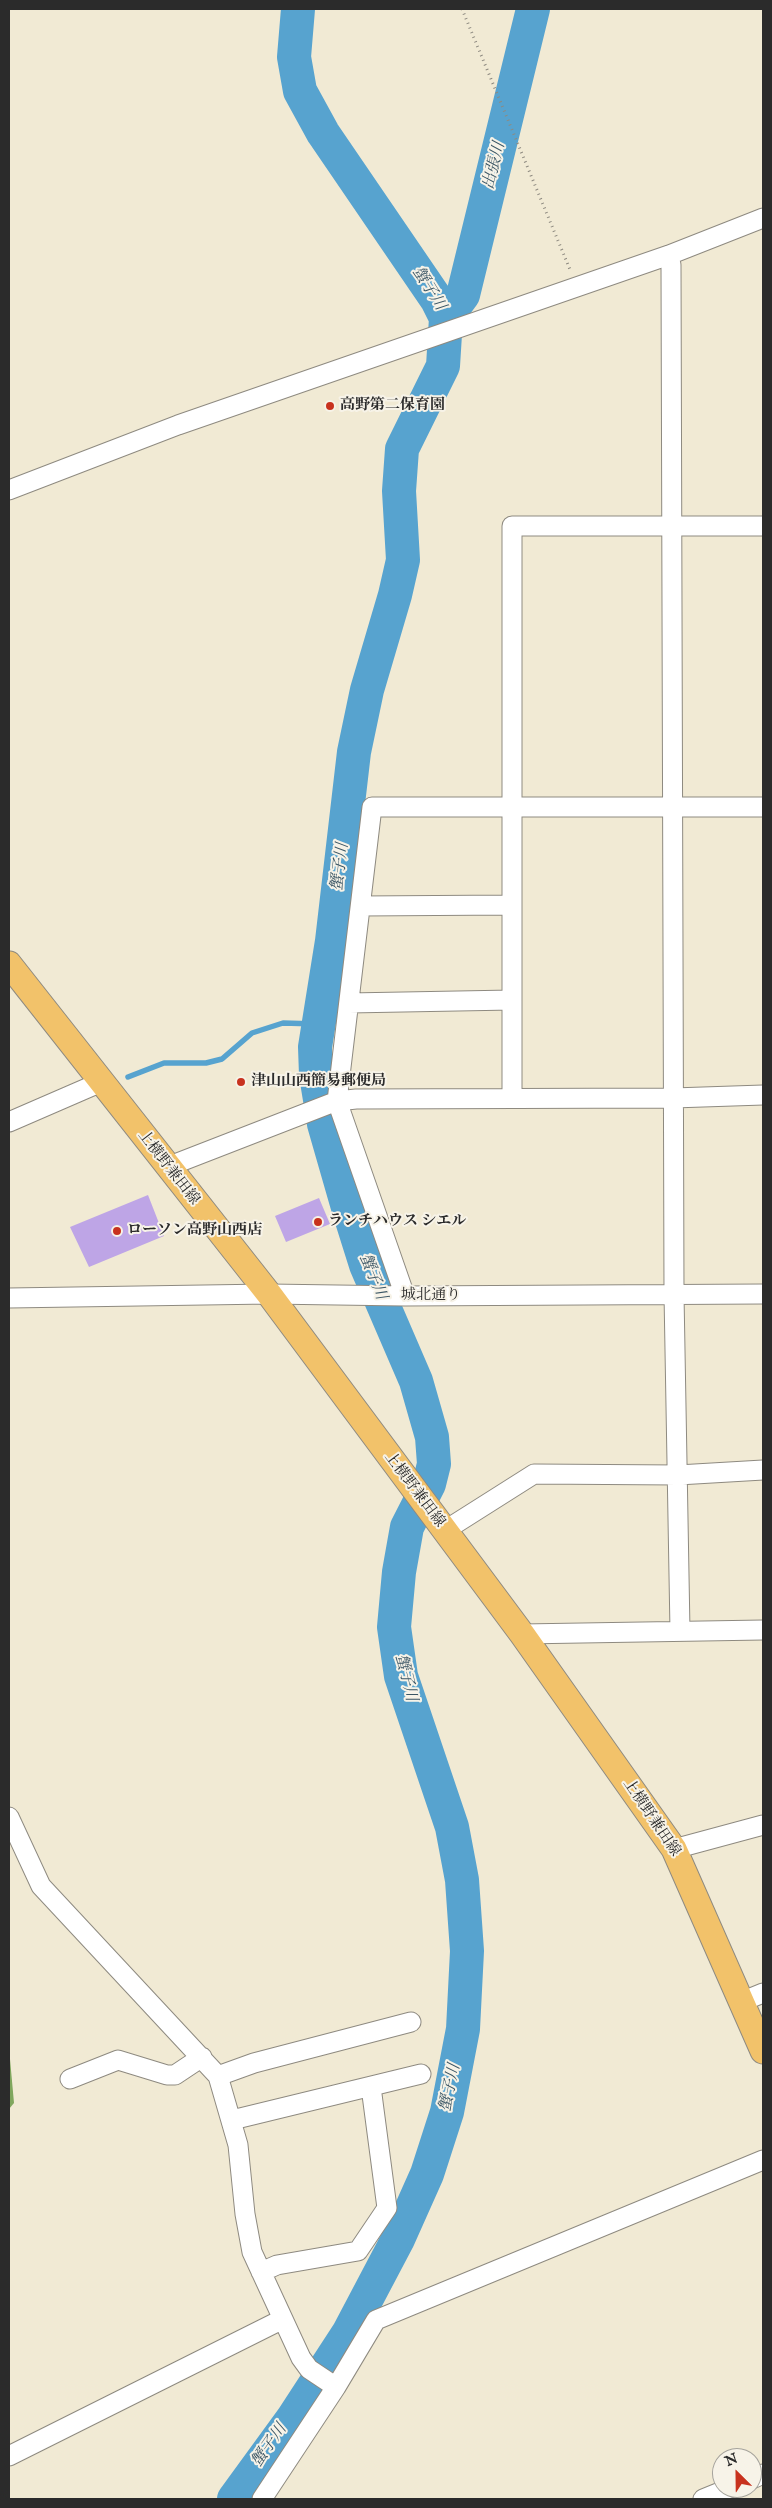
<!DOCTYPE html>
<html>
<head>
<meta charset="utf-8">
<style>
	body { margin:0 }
	#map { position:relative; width:772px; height:2508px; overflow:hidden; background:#f1ead4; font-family:"IM FELL English",serif }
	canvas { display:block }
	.frame { position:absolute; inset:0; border:10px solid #2b2b2b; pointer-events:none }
	.north { position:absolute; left:712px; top:2448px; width:50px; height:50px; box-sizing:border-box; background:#f7f3e8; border:1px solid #a5a39c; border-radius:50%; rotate:337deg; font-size:14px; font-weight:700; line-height:20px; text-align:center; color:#2b2b2b }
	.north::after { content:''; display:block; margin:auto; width:18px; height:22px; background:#c8321e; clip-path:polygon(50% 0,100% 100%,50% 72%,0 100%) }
</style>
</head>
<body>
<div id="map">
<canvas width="772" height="2508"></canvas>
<div class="frame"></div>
<div class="north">N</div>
</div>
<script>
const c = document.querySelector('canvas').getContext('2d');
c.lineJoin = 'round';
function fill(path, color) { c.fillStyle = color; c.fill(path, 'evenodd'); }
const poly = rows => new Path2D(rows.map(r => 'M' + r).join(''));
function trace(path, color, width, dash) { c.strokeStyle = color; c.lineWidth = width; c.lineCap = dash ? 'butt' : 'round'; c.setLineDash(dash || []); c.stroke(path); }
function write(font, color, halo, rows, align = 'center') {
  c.font = font + ' "IM FELL English","Noto Serif JP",serif'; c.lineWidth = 4; c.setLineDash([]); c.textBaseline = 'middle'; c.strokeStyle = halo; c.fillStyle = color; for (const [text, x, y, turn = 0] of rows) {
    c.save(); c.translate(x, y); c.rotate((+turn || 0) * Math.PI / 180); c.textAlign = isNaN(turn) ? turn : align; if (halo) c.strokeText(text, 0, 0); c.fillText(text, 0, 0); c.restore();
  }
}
fill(poly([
	[9,2048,14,2103,9,2109]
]), '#80a75e');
trace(poly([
	[128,1077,164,1063,206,1063,222,1059,252,1033,283,1023,317,1024]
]), '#57a3cf', 5.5);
trace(poly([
	[446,318,463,295,533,9],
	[234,2499,293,2418,349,2332,398,2239,427,2174,447,2112,463,2029,467,1951,462,1880,452,1827,401,1676,394,1627,399,1572,407,1527,429,1484,434,1464,432,1437,416,1381,366,1265,349,1211,324,1124,316,1075,315,1047,332,941,354,752,367,690,395,595,403,560,399,491,402,449,443,366,446,318,437,300,323,133,300,91,294,57,298,9]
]), '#57a3cf', 34);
fill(poly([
	[148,1195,164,1236,89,1267,70,1227],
	[319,1198,330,1224,286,1242,275,1216]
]), '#bea5e6');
const minor = poly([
	[669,255,671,265,674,1294,680,1631],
	[9,490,178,425,669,255,763,218],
	[361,906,511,905],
	[349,1003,512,1000],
	[512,1098,512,526,763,526],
	[9,1122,92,1086,100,1081],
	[167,1167,337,1101,356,1099,673,1098,763,1095],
	[405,1296,337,1101,372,807,763,807],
	[9,1298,269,1294,405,1296,763,1294],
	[444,1531,534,1474,678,1475,763,1470],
	[522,1634,763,1630],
	[9,1817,41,1886,218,2076,238,2145,245,2214,252,2252,301,2358,309,2369,336,2387],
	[674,1849,763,1825],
	[741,2002,763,1993],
	[218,2076,254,2063,411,2022],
	[70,2079,118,2060,167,2075,175,2075,202,2057],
	[232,2120,421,2074],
	[261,2272,277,2265,358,2251,387,2208,371,2087],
	[9,2456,283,2319],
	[752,2479,763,2474],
	[262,2499,336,2387,376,2320,763,2160],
	[703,2499,730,2488]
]);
const major = poly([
	[9,964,269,1294,522,1634,674,1849,763,2051]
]);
trace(minor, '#8e8a80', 21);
trace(major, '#8e8a80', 27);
trace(poly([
	[462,9,571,272]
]), '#8e8a80', 3, [1, 4]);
trace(minor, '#fff', 19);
trace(major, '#f2c26a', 25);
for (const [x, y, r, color] of [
	[330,406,5,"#c8321e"],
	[241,1082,5,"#c8321e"],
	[318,1222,5,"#c8321e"],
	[117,1231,5,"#c8321e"]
]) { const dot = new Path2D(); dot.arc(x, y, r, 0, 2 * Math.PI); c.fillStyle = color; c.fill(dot); trace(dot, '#f7f3e8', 2); }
write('bold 15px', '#2b2b2b', '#f7f3e8', [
	["高野第二保育園",340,406],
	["津山山西簡易郵便局",251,1082],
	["ランチハウス シエル",328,1222],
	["ローソン高野山西店",127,1231]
], 'left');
write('15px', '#2b2b2b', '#f7f3e8', [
	["上横野兼田線",168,1168,52],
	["城北通り",431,1296],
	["上横野兼田線",414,1490,53],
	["上横野兼田線",651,1818,56]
]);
write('italic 16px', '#3a5564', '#f7f3e8', [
	["出張川",495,166,-76],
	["蟹子川",428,289,58],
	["蟹子川",341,867,-83],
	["蟹子川",372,1277,68],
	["蟹子川",405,1678,76],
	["蟹子川",451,2088,-78],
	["蟹子川",270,2446,-55]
]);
</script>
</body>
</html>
